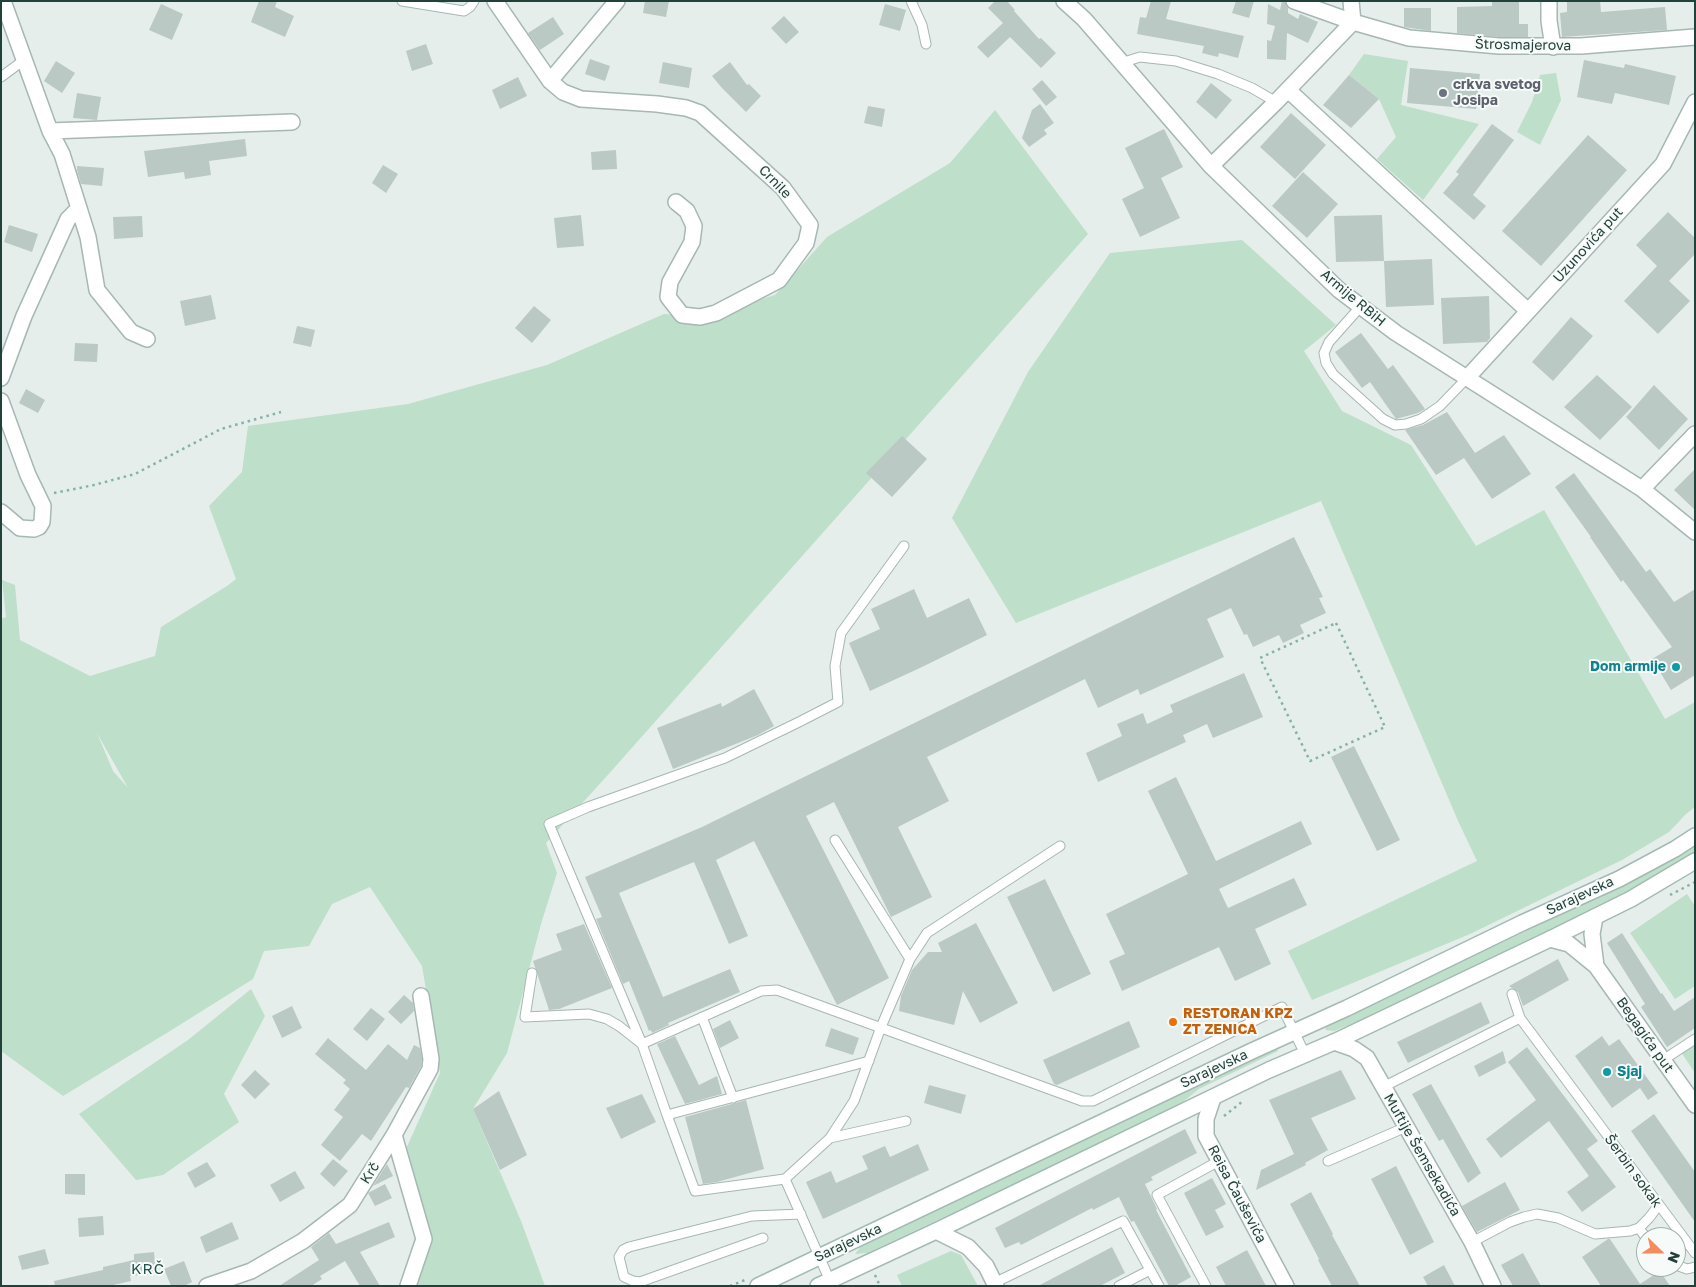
<!DOCTYPE html>
<html>
<head>
<meta charset="utf-8">
<style>
	body { margin:0 }
	#map { position:relative; width:1696px; height:1287px; overflow:hidden; background:#e5eeeb; font-family:"Golos Text",sans-serif }
	canvas { display:block }
	.frame { position:absolute; inset:0; border:2px solid #23413b; pointer-events:none }
	.north { position:absolute; left:1636px; top:1227px; width:50px; height:50px; box-sizing:border-box; background:#f6faf8; border:1px solid #a2b0ac; border-radius:50%; rotate:112deg; font-size:14px; font-weight:700; line-height:20px; text-align:center; color:#23413b }
	.north::after { content:''; display:block; margin:auto; width:18px; height:22px; background:#f48d5d; clip-path:polygon(50% 0,100% 100%,50% 72%,0 100%) }
</style>
</head>
<body>
<div id="map">
<canvas width="1696" height="1287"></canvas>
<div class="frame"></div>
<div class="north">N</div>
</div>
<script>
const c = document.querySelector('canvas').getContext('2d');
c.lineJoin = 'round';
function fill(path, color) { c.fillStyle = color; c.fill(path, 'evenodd'); }
const poly = rows => new Path2D(rows.map(r => 'M' + r).join(''));
function trace(path, color, width, dash) { c.strokeStyle = color; c.lineWidth = width; c.lineCap = dash ? 'butt' : 'round'; c.setLineDash(dash || []); c.stroke(path); }
function write(font, color, halo, rows, align = 'center') {
  c.font = font + ' "Golos Text",sans-serif'; c.lineWidth = 4; c.setLineDash([]); c.textBaseline = 'middle'; c.strokeStyle = halo; c.fillStyle = color; for (const [text, x, y, turn = 0] of rows) {
    c.save(); c.translate(x, y); c.rotate((+turn || 0) * Math.PI / 180); c.textAlign = isNaN(turn) ? turn : align; if (halo) c.strokeText(text, 0, 0); c.fillText(text, 0, 0); c.restore();
  }
}
fill(poly([
	[1364,54,1408,61,1401,105,1479,124,1423,200,1377,159,1396,137,1379,99,1349,75],
	[1556,73,1561,100,1540,145,1517,132,1532,102,1540,75],
	[995,110,1088,234,606,777,546,843,557,873,541,924,507,1053,473,1109,521,1221,545,1286,412,1286,429,1238,406,1149,440,1073,422,966,370,887,332,904,309,946,264,951,253,979,170,1031,63,1096,1,1051,1,619,6,617,2,580,15,585,20,640,90,676,155,656,161,627,227,586,236,579,209,506,242,472,248,426,408,404,547,365,664,314,700,317,775,295,827,237,950,163],
	[97,733,128,788,113,771],
	[1242,240,1336,325,1304,351,1342,411,1411,445,1476,546,1544,510,1665,719,1695,702,1695,807,1686,814,1669,832,1622,860,1470,934,1312,1000,1288,951,1477,861,1459,823,1321,501,1016,623,952,518,1028,372,1110,253],
	[1695,846,1695,853,1625,894,1359,1021,1334,1031,1325,1030,1328,1024,1620,887],
	[1687,894,1695,906,1695,986,1675,999,1630,933],
	[251,989,265,1016,224,1094,239,1122,163,1175,136,1180,79,1114,188,1040],
	[1695,1044,1695,1073,1681,1052],
	[1276,1048,1278,1051,1199,1089,1174,1109,867,1253,855,1254,862,1245],
	[951,1251,961,1255,978,1286,902,1286,897,1275]
]), '#bedfc9');
fill(poly([
	[259,1,277,1,275,7,294,16,285,37,251,22],
	[645,1,669,1,666,17,643,13],
	[995,1,1007,1,1015,10,1014,11,1039,39,1041,38,1056,53,1041,68,1010,37,988,58,977,47,1003,23,988,8],
	[1151,1,1171,1,1166,19,1244,36,1238,58,1219,53,1218,57,1202,53,1204,46,1137,34,1140,17,1146,18],
	[1236,1,1254,1,1249,18,1232,13],
	[1282,1,1285,1,1288,8,1288,13,1298,19,1300,14,1318,22,1308,43,1287,33,1286,60,1267,59,1267,40,1271,41,1275,26,1267,24,1268,4,1280,10],
	[1492,1,1519,1,1519,24,1528,24,1528,37,1499,37,1457,33,1457,7,1492,6],
	[1567,1,1600,1,1601,12,1665,7,1667,30,1562,37,1560,13,1567,12],
	[161,4,183,14,172,40,149,30],
	[885,4,906,10,900,31,879,25],
	[1404,8,1431,8,1431,31,1404,27],
	[784,16,799,32,786,44,771,28],
	[553,17,564,34,540,50,528,33],
	[426,44,433,64,412,71,406,51],
	[590,59,610,66,605,81,585,74],
	[1584,60,1624,68,1625,64,1676,76,1669,105,1615,93,1612,104,1577,97],
	[56,61,75,73,62,93,44,81],
	[663,62,692,68,689,88,659,83],
	[730,62,747,85,749,84,761,96,746,112,722,88,712,76],
	[1410,68,1480,74,1476,109,1407,103],
	[1349,75,1379,99,1351,128,1323,105],
	[518,77,527,96,500,109,492,90],
	[1042,80,1057,97,1046,106,1032,89],
	[1211,83,1232,100,1216,119,1196,102],
	[77,93,101,97,97,120,73,118],
	[1040,104,1054,123,1044,130,1047,134,1029,147,1022,138,1032,110],
	[868,106,885,109,882,127,864,123],
	[1291,113,1326,145,1295,179,1260,147],
	[1492,124,1514,140,1473,195,1486,206,1474,220,1443,193,1459,174,1456,172],
	[1164,129,1183,167,1161,178,1180,218,1140,237,1122,199,1144,188,1125,148],
	[1588,135,1627,170,1541,266,1502,231],
	[245,139,247,156,209,161,211,175,185,179,184,172,148,177,144,151],
	[616,150,617,169,592,170,591,152],
	[383,165,398,174,386,193,372,183],
	[77,166,104,168,102,186,81,184,77,170],
	[1303,172,1338,204,1307,238,1272,206],
	[1668,212,1695,238,1695,254,1669,281,1690,301,1658,334,1624,301,1657,266,1636,245],
	[581,215,584,246,557,248,554,218],
	[1382,215,1384,261,1336,262,1334,216],
	[142,216,143,237,114,239,113,217],
	[9,225,38,234,32,252,4,242],
	[1432,259,1434,305,1386,307,1384,261],
	[211,295,216,319,185,326,180,301],
	[1489,296,1490,338,1487,342,1443,344,1441,298],
	[534,306,551,320,532,343,515,328],
	[1571,317,1593,336,1553,381,1532,362],
	[297,326,315,330,311,347,293,343],
	[1361,333,1388,369,1393,365,1425,409,1418,413,1396,419,1370,382,1362,388,1335,352],
	[75,343,98,344,97,362,74,361],
	[1597,375,1632,407,1600,440,1564,407],
	[1654,385,1688,419,1659,450,1626,417],
	[26,389,45,400,38,413,19,403],
	[1447,412,1475,453,1504,435,1531,474,1492,499,1464,458,1436,475,1405,430,1423,425],
	[902,436,927,459,892,497,866,473],
	[1695,469,1695,510,1674,490],
	[1574,473,1646,572,1650,569,1674,602,1695,589,1695,675,1671,690,1652,659,1672,647,1623,580,1621,582,1590,537,1591,537,1555,487],
	[1294,537,1323,597,1319,598,1326,613,1300,625,1304,633,1283,643,1279,635,1253,647,1247,634,1244,635,1231,608,1207,619,1224,657,1140,695,1138,689,1098,708,1085,679,927,757,949,801,898,827,932,897,891,917,834,802,806,816,889,978,837,1005,754,841,716,860,748,936,729,944,694,862,619,893,663,997,730,969,740,992,668,1023,669,1025,652,1033,651,1030,649,1031,629,981,623,984,596,919,602,917,585,877,702,827],
	[914,589,927,618,969,598,987,635,922,667,870,691,849,643,880,629,871,609],
	[1244,673,1263,717,1213,738,1207,724,1183,735,1186,742,1098,782,1086,753,1122,736,1117,724,1143,713,1147,724,1173,712,1170,705],
	[754,689,774,726,758,735,673,769,657,728,721,703,722,707],
	[1354,746,1400,840,1377,851,1331,757],
	[1176,777,1216,861,1301,821,1312,844,1219,889,1228,908,1294,878,1307,905,1255,929,1271,964,1235,981,1219,947,1122,991,1109,961,1125,954,1106,914,1188,874,1148,791],
	[1045,879,1091,974,1053,992,1007,897],
	[976,923,1018,1003,980,1023,963,991,954,1025,899,1011,901,996,912,970,928,952,942,952,938,943],
	[584,924,612,988,559,1009,549,1010,533,961,562,950,556,934],
	[1622,933,1661,994,1662,993,1674,1011,1695,997,1695,1028,1667,1047,1641,1007,1645,1004,1607,943],
	[1558,959,1569,980,1523,1006,1518,992,1509,986],
	[404,995,413,1003,414,1011,401,1024,388,1012],
	[1481,1002,1490,1023,1408,1063,1397,1042],
	[292,1006,302,1028,282,1038,272,1016],
	[371,1008,385,1019,367,1041,353,1029],
	[730,1020,739,1038,720,1048,713,1029],
	[1129,1021,1140,1047,1057,1085,1054,1084,1043,1060],
	[831,1028,859,1038,853,1055,825,1046],
	[675,1036,699,1085,717,1076,722,1094,685,1104,657,1044],
	[1602,1036,1609,1046,1619,1039,1658,1093,1648,1100,1640,1088,1612,1108,1575,1056],
	[328,1038,366,1070,388,1044,407,1060,414,1045,420,1048,422,1059,421,1066,409,1088,406,1087,371,1141,362,1134,340,1161,321,1145,343,1117,334,1110,350,1089,343,1083,346,1080,315,1054],
	[1527,1047,1598,1141,1587,1149,1616,1187,1582,1212,1567,1192,1589,1176,1549,1121,1501,1158,1486,1139,1536,1100,1508,1062],
	[1503,1051,1506,1063,1479,1077,1474,1066],
	[255,1070,270,1084,255,1099,241,1085],
	[1341,1070,1356,1099,1311,1118,1328,1150,1305,1163,1306,1165,1256,1190,1261,1170,1294,1154,1269,1100],
	[1431,1084,1481,1173,1468,1183,1443,1139,1439,1141,1412,1094],
	[929,1085,966,1095,961,1114,924,1103],
	[499,1091,527,1155,500,1170,473,1109],
	[642,1094,656,1122,621,1139,606,1108],
	[746,1100,764,1169,717,1182,703,1184,685,1117],
	[1654,1114,1695,1172,1695,1222,1631,1131],
	[1185,1129,1197,1153,1151,1177,1153,1180,1145,1184,1157,1209,1156,1210,1191,1277,1175,1286,1169,1286,1134,1221,1131,1222,1119,1197,1093,1210,1092,1208,1021,1245,1019,1242,1005,1248,995,1228],
	[918,1144,929,1170,823,1219,806,1182,831,1171,836,1183,868,1169,862,1156,885,1146,890,1157],
	[333,1159,348,1171,334,1187,320,1174],
	[207,1162,216,1176,195,1188,187,1173],
	[387,1164,393,1176,373,1186],
	[1396,1166,1434,1242,1410,1255,1371,1179],
	[295,1171,305,1188,280,1202,270,1185],
	[65,1174,85,1174,85,1195,65,1194],
	[1212,1178,1226,1204,1215,1210,1224,1227,1206,1236,1184,1193],
	[1505,1182,1520,1210,1477,1232,1462,1206],
	[385,1184,392,1198,375,1206,368,1193],
	[1311,1192,1333,1234,1332,1235,1360,1286,1332,1286,1318,1260,1319,1259,1290,1204],
	[103,1216,104,1235,79,1237,78,1218],
	[232,1222,239,1239,206,1253,200,1237],
	[389,1222,395,1237,360,1252,380,1286,360,1286,345,1261,320,1276,322,1279,311,1286,279,1286,319,1260,311,1247,329,1233,336,1244],
	[1608,1239,1610,1239,1640,1284,1660,1271,1670,1286,1601,1286,1582,1257],
	[1112,1247,1125,1273,1100,1286,1038,1286],
	[45,1249,49,1264,22,1270,18,1256],
	[1247,1250,1266,1286,1226,1286,1216,1267],
	[154,1252,156,1274,130,1276,131,1281,109,1286,55,1286,54,1281,103,1270,103,1267,134,1260,134,1254],
	[1523,1253,1541,1286,1513,1286,1501,1265],
	[184,1261,192,1282,184,1286,171,1286,164,1269],
	[1444,1265,1455,1286,1428,1286,1423,1277]
]), '#bac9c4');
const service = poly([
	[402,1,464,11,470,7,474,1],
	[911,1,922,25,926,44],
	[1121,63,1140,57,1176,61,1218,74,1252,88,1276,102],
	[1,77,24,60],
	[1361,306,1329,342,1324,353,1326,363,1333,374,1383,419,1395,425,1406,424,1421,419,1440,406,1467,378],
	[835,840,910,959],
	[532,973,525,1017,589,1014,607,1019,619,1026,642,1044,761,991,777,990,1082,1101,1093,1101,1282,1007,1305,1054],
	[1512,994,1520,1018,1695,1253],
	[702,1017,733,1098],
	[1663,1060,1695,1039],
	[869,1061,667,1115,695,1191,785,1179,830,1138,854,1101,881,1027,910,959,927,933,1060,846],
	[1383,1087,1520,1018],
	[667,1115,642,1044,549,824,588,807,725,758,799,722,838,702,835,666,841,633,904,546],
	[830,1138,906,1121],
	[1328,1161,1406,1127],
	[785,1179,830,1281],
	[763,1238,640,1282,633,1281,624,1277,619,1257,623,1250,629,1247,752,1216,801,1214],
	[1646,1238,1639,1228,1649,1218,1658,1206],
	[1472,1242,1510,1222,1524,1217,1537,1214,1558,1218,1595,1234,1630,1231,1639,1228],
	[1676,1265,1687,1269,1695,1267],
	[994,1283,1123,1221,1159,1286],
	[1119,1286,1150,1270],
	[1206,1286,1157,1195,1219,1161]
]);
const minor = poly([
	[3,1,50,131,62,154,88,237,97,290,131,332,147,339],
	[495,1,550,81,563,92,581,99,657,104,686,108,700,113,783,188,810,225,806,243,779,280,716,313,700,317,682,315,668,297,670,282,692,242,694,226,687,211,676,202],
	[1064,1,1084,19,1211,166,1339,290,1396,333,1642,489,1695,532],
	[1294,1,1353,22,1351,1],
	[1549,1,1549,21,1553,47],
	[550,81,617,1],
	[1288,90,1528,311],
	[50,131,292,122],
	[1211,166,1276,102,1353,22,1409,38,1499,46,1581,46,1695,37],
	[1,378,24,316,68,219,79,208],
	[1467,378,1663,164,1695,102],
	[1,401,28,475,43,506,42,522,39,527,34,529,20,528,1,512],
	[1642,489,1695,434],
	[1595,917,1592,934,1596,966],
	[1550,939,1569,944,1596,966,1695,1105],
	[1334,1042,1354,1049,1367,1058,1472,1242,1493,1286],
	[1213,1098,1206,1119,1206,1136,1286,1286],
	[394,1135,430,1069,431,1059,421,996],
	[936,1231,968,1247,986,1266,996,1286],
	[207,1286,251,1271,303,1241,350,1205,394,1135,424,1239,408,1286]
]);
const secondary = poly([
	[758,1286,1252,1051,1347,1008,1522,923,1619,879,1675,849,1695,836],
	[818,1286,936,1231,1269,1070,1334,1042,1550,939,1631,899,1695,861]
]);
trace(service, '#a7b7b3', 11);
trace(minor, '#a7b7b3', 18);
trace(secondary, '#a3bab4', 18);
trace(poly([
	[54,493,94,485,135,474,221,429,281,412],
	[1336,623,1385,727,1310,761,1260,658,1336,623],
	[1670,895,1695,882],
	[1224,1116,1243,1101],
	[875,1275,880,1286],
	[730,1286,745,1280]
]), '#85b2a7', 2.5, [2.5, 4]);
trace(service, '#fff', 9);
trace(minor, '#fff', 15);
trace(secondary, '#fff', 15);
for (const [x, y, r, color] of [
	[1443,93,5,"#6b7280"],
	[1676,667,5,"#0f9aa8"],
	[1173,1022,5,"#e8710a"],
	[1607,1072,5,"#0f9aa8"]
]) { const dot = new Path2D(); dot.arc(x, y, r, 0, 2 * Math.PI); c.fillStyle = color; c.fill(dot); trace(dot, '#f6faf8', 2); }
write('14px', '#23413b', '#f6faf8', [
	["Štrosmajerova",1523,45,1],
	["Crnile",775,182,46],
	["Uzunovića put",1588,245,-48],
	["Armije RBiH",1353,298,40],
	["Sarajevska",1580,896,-25],
	["Begagića put",1645,1035,55],
	["Sarajevska",1214,1069,-25],
	["Muftije Šemsekadića",1422,1155,60],
	["Šerbin sokak",1633,1171,54],
	["Krč",370,1173,-58],
	["Reisa Čauševića",1237,1194,62],
	["Sarajevska",848,1243,-25]
]);
write('bold 14px', '#5b616d', '#f6faf8', [
	["crkva svetog",1453,85],
	["Josipa",1453,101]
], 'left');
write('bold 14px', '#0d838f', '#f6faf8', [
	["Dom armije",1666,667],
	["Sjaj",1617,1072,"left"]
], 'right');
write('bold 14px', '#c56008', '#f6faf8', [
	["RESTORAN KPZ",1183,1014],
	["ZT ZENICA",1183,1030]
], 'left');
c.letterSpacing = '1px';
write('15px', '#1e544b', '#f6faf8', [
	["KRČ",148,1269]
]);
c.letterSpacing = '0px';
</script>
</body>
</html>
